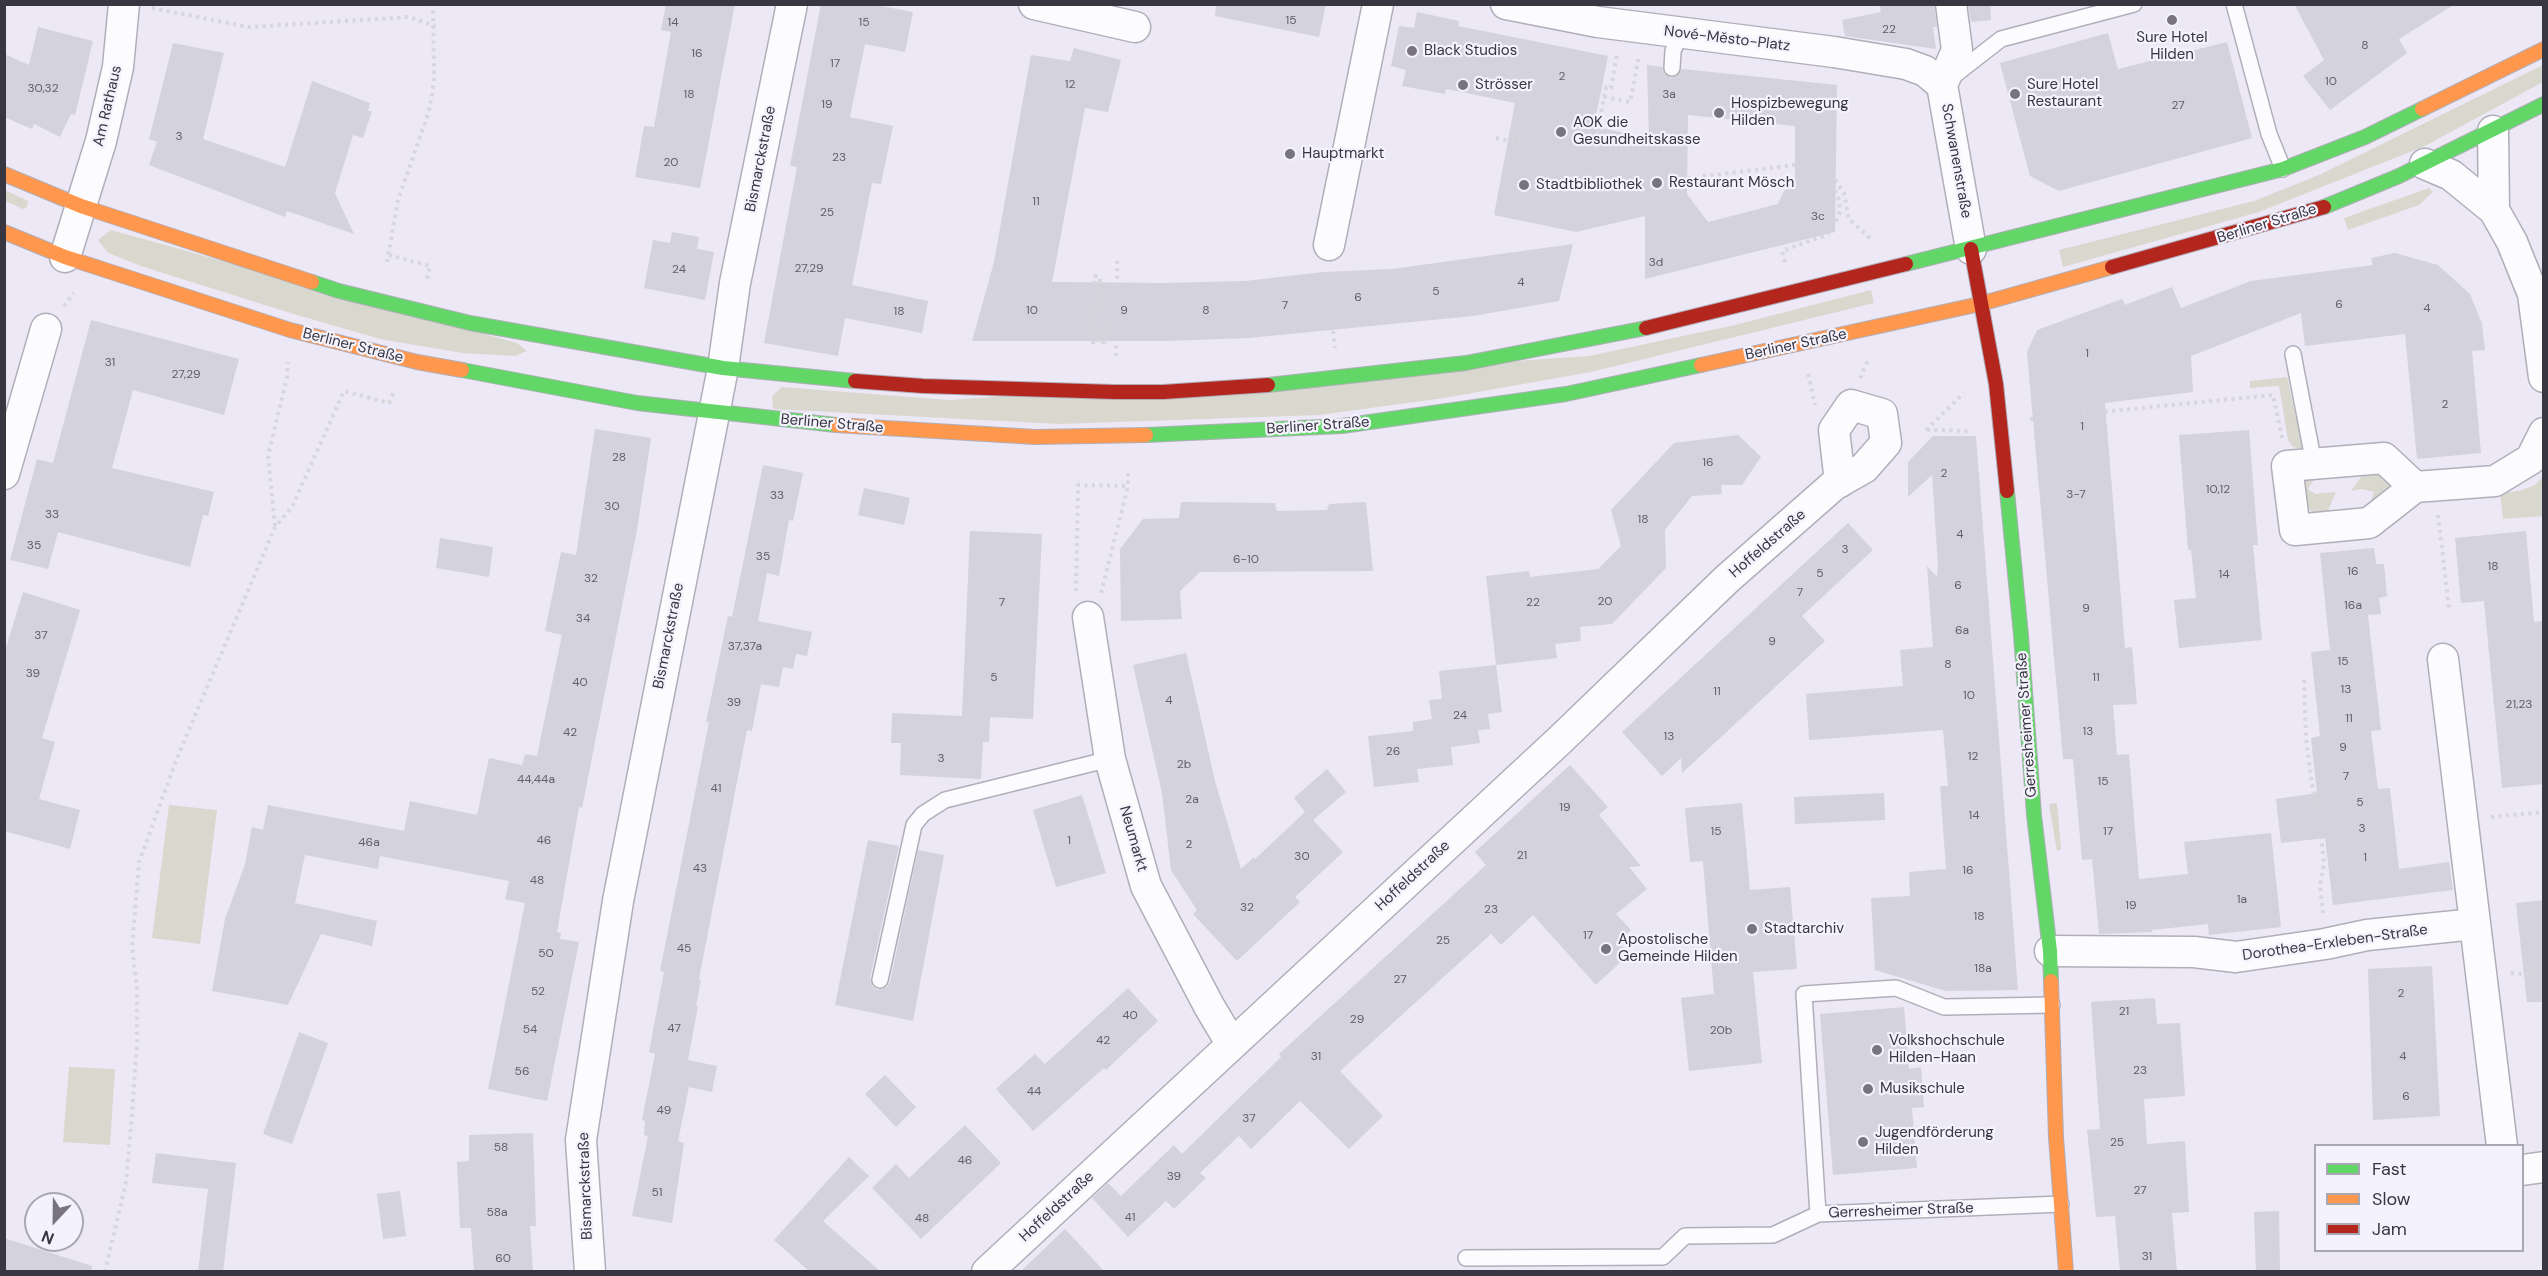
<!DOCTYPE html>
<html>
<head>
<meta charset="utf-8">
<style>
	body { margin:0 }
	#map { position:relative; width:2548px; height:1276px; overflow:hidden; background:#ece8f6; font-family:"DM Sans",sans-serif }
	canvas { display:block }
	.frame { position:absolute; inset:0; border:6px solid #383640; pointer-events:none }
	.legend { position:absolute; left:2314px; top:1144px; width:210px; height:108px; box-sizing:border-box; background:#f4f2fc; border:2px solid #a9a7b1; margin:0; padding:8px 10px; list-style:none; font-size:18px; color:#383640 }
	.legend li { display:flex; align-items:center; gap:12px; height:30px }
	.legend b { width:30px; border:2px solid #a9a7b1 }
	.north { position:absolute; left:24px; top:1192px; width:60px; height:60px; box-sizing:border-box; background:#f4f2fc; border:2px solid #a9a7b1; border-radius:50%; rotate:202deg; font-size:16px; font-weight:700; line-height:24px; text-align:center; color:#383640 }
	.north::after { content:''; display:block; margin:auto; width:21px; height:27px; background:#777480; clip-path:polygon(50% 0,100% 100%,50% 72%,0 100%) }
</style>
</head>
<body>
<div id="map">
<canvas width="2548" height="1276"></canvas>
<div class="frame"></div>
<ul class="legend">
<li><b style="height:8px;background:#63d668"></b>Fast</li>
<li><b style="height:8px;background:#ff974d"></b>Slow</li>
<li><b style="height:8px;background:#b3261e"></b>Jam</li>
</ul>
<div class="north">N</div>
</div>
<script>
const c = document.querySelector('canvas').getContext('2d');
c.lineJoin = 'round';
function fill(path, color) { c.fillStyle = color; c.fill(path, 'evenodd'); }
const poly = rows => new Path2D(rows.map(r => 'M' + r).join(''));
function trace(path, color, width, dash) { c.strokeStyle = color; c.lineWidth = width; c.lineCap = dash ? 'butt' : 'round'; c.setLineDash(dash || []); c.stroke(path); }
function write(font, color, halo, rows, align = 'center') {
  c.font = font + ' "DM Sans",sans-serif'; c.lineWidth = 4.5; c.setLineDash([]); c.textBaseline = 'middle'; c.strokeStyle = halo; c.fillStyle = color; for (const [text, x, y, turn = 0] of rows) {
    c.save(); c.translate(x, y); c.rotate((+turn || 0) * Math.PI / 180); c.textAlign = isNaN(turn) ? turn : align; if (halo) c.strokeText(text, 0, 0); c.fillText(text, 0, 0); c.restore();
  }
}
fill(poly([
	[2543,65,2543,82,2425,146,2259,212,2063,267,2059,250,2254,201,2319,175],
	[2429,188,2433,192,2419,205,2348,230,2344,218],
	[5,190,28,201,27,207,23,209,5,201],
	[111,230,517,343,527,351,515,356,462,353,380,339,287,312,141,266,108,253,98,240],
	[1871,290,1874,303,1591,372,1444,398,1319,415,1059,424,773,409,772,396,782,387,949,400,1589,356,1735,325],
	[2287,377,2303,449,2293,447,2288,440,2279,386,2250,388,2250,381],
	[2370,465,2396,486,2367,512,2374,492,2362,489,2351,491],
	[2320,470,2308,489,2315,494,2336,492,2326,515,2315,515,2301,499,2303,482,2309,475],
	[2543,476,2543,516,2503,519,2500,494,2522,490,2535,485],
	[2057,803,2061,849,2057,851,2049,804],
	[169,805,217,810,200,944,152,938],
	[69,1067,115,1069,110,1145,63,1142]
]), '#d9d8ce');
fill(poly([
	[666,4,735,4,700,188,635,177,644,126,654,127,665,66,671,32,661,30],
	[821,4,871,4,913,12,905,52,865,44,850,117,893,126,881,184,872,183,852,285,928,301,922,333,845,318,838,356,764,343,797,167,790,166],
	[1216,4,1326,4,1319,37,1215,16],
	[1879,4,1934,4,1937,27,1933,27,1936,49,1845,36,1842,20,1881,12],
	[1968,4,1990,4,1991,20,1971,22],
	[2294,4,2455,4,2399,39,2407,53,2330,110,2303,76,2324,60],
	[1417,12,1459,21,1458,26,1608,56,1594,126,1649,139,1647,65,1662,67,1664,73,1671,78,1677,76,1682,69,1837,85,1835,232,1645,279,1645,216,1576,232,1494,215,1515,103,1446,89,1445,94,1402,86,1406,70,1391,66,1399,26,1414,28],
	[1688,115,1795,126,1795,183,1784,191,1778,204,1708,222,1687,194],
	[38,27,93,41,75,115,71,114,60,137,34,124,32,129,4,117,4,54,29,65],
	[2108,33,2118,69,2227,42,2252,138,2059,191,2030,176,2000,63],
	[173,43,224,53,203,139,285,167,312,81,370,103,368,111,372,111,363,138,353,135,335,193,354,234,287,211,285,217,149,165,157,142,149,139],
	[1074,48,1121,60,1108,112,1085,108,1052,282,1164,283,1246,281,1323,272,1392,269,1573,244,1559,301,1473,316,1249,338,1166,341,972,341,994,262,1031,55,1070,61],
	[672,232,699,237,697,249,714,252,705,300,644,288,653,240,670,243],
	[2395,253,2438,265,2470,294,2482,324,2485,350,2472,351,2481,453,2417,459,2405,334,2305,346,2301,313,2191,356,2193,392,2105,403,2125,648,2132,647,2137,704,2113,705,2117,755,2129,754,2139,879,2188,874,2184,842,2271,833,2281,927,2209,935,2208,924,2152,930,2152,932,2099,934,2092,859,2082,860,2073,759,2063,759,2027,352,2037,330,2122,299,2125,305,2172,287,2181,308,2251,281,2373,265,2371,258],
	[91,320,239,359,224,415,133,390,112,468,214,492,208,516,203,515,190,567,58,532,48,569,10,560,37,459,53,463],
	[595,429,651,438,637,530,582,808,579,807,557,932,561,933,560,939,579,942,547,1101,488,1089,525,903,505,899,509,881,380,856,378,869,305,855,295,903,377,921,372,946,321,934,288,1005,212,991,225,919,245,864,252,827,263,830,268,805,404,831,410,801,477,815,489,758,522,765,525,754,537,756,562,635,545,631,561,552,576,555],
	[2249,430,2258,545,2253,545,2262,640,2179,648,2174,600,2196,598,2191,550,2188,550,2179,435],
	[1738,435,1761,457,1742,485,1721,485,1722,494,1692,496,1665,530,1666,568,1612,624,1580,627,1581,641,1555,644,1557,658,1496,665,1486,576,1529,571,1530,577,1598,569,1621,546,1611,510,1674,443],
	[1933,436,1976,436,2018,990,1946,991,1875,970,1871,898,1910,896,1909,872,1946,869,1940,786,1948,786,1943,730,1809,740,1806,694,1903,686,1900,650,1933,647,1927,566,1937,577,1938,566,1932,475,1908,497,1908,462],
	[763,465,803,473,793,521,789,520,779,576,767,573,758,621,812,632,807,656,796,654,793,669,783,667,779,687,761,684,752,731,747,730,699,979,701,980,696,1006,698,1006,688,1060,717,1066,712,1092,689,1087,678,1141,684,1143,672,1223,632,1216,648,1136,644,1135,645,1121,642,1120,655,1054,649,1052,664,972,660,971,709,722,706,722,728,616,732,617],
	[864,488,910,498,904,525,858,515],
	[1181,502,1275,503,1277,511,1327,510,1329,504,1366,502,1373,571,1200,572,1180,591,1182,619,1121,621,1120,549,1143,519,1179,518],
	[1848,523,1873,550,1802,616,1825,641,1682,773,1681,758,1662,776,1622,732],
	[970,531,1042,534,1033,719,990,717,989,742,983,742,981,779,900,775,901,743,891,743,892,713,962,716],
	[2526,531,2534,622,2544,621,2544,784,2502,788,2484,601,2461,603,2455,538],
	[440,538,493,547,489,577,436,568],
	[2374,548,2376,564,2384,564,2387,596,2379,598,2381,614,2368,615,2381,730,2371,731,2378,789,2390,788,2399,869,2449,862,2453,890,2333,905,2325,838,2281,843,2276,799,2317,793,2311,738,2320,736,2311,652,2330,650,2320,553],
	[23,592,80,610,42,738,55,742,39,799,80,810,70,849,4,831,4,654],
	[1186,653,1215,781,1241,869,1254,857,1255,859,1305,812,1294,798,1327,769,1346,792,1313,820,1343,852,1295,897,1300,902,1237,961,1193,914,1197,910,1171,870,1162,793,1133,665],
	[1496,665,1502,712,1488,714,1490,729,1478,730,1480,743,1451,747,1453,765,1417,769,1419,782,1374,787,1368,736,1413,731,1413,722,1432,719,1429,700,1442,699,1439,671],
	[1570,765,1608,807,1599,815,1641,866,1629,867,1647,889,1616,914,1631,930,1618,942,1629,954,1596,985,1533,915,1501,945,1491,934,1340,1071,1383,1116,1349,1149,1300,1101,1251,1149,1239,1136,1200,1173,1206,1178,1174,1209,1166,1201,1128,1237,1092,1198,1108,1183,1121,1196,1174,1145,1182,1154,1281,1057,1279,1054,1486,865,1475,852],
	[1884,793,1885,820,1795,824,1794,797],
	[1082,795,1106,873,1056,887,1033,810],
	[1742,803,1750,890,1790,887,1797,969,1753,972,1762,1063,1689,1071,1681,998,1714,994,1703,861,1690,862,1685,808],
	[868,840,899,846,870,978,873,987,878,990,887,987,890,982,918,850,944,855,913,1021,835,1005],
	[2544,900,2544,1002,2527,1002,2516,903],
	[2432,966,2440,1116,2373,1120,2368,969],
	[1128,988,1158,1021,1106,1070,1104,1068,1033,1131,996,1089,1035,1054,1045,1064],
	[2155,998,2157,1024,2180,1023,2185,1096,2144,1099,2147,1144,2185,1141,2189,1212,2172,1213,2177,1272,2120,1272,2115,1216,2096,1217,2087,1130,2100,1129,2091,1002],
	[1904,1007,1909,1069,1921,1067,1924,1107,1912,1108,1917,1168,1833,1175,1820,1014],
	[299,1032,328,1043,292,1144,263,1134],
	[885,1075,916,1107,896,1127,865,1094],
	[965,1125,1001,1163,921,1239,872,1188,896,1164,909,1178],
	[533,1133,536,1226,530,1226,533,1272,474,1272,471,1228,460,1228,457,1162,469,1161,469,1135],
	[156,1153,236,1163,223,1272,198,1272,208,1189,152,1183],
	[849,1157,869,1176,823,1221,881,1272,810,1272,774,1240],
	[400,1191,406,1236,383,1239,377,1194],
	[2279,1211,2280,1272,2256,1272,2254,1212],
	[1065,1229,1105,1272,1020,1272],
	[4,1238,92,1266,91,1272,4,1272]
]), '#d4d2dd');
const lane = poly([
	[2234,4,2269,134,2283,169],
	[1672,68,1673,51,1681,33],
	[1951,78,2001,39,2134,4],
	[2293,354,2314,464],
	[880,980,914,825,923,814,945,800,1110,759],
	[1818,1214,1804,994,1896,988,1944,1007,2052,1005],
	[1466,1258,1663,1257,1685,1236,1773,1235,1818,1214,2061,1204]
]);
const street = poly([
	[1034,4,1135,27],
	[1506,4,1598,22,1834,52,1906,64,1925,71,1942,85],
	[1951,4,1957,50,1942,85,1971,249],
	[2493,131,2494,210],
	[2425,164,2451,175,2494,210,2512,242,2533,294,2544,377],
	[1329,245,1378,4],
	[65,257,101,141,118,67,124,4],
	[4,474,46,329],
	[2415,487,2384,458,2287,466,2295,530,2369,523,2415,487,2495,481,2531,459,2544,433],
	[1088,617,1110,759,1146,886,1209,1006,1231,1043],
	[2443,659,2502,1146],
	[2050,951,2194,952,2236,957,2325,944,2367,935,2475,924],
	[2522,1170,2544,1167],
	[590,1272,581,1140,618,901,723,368,735,283,792,4],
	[987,1272,1560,740,1727,579,1834,485,1864,468,1886,443,1882,414,1851,405,1834,430,1840,482]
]);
const fast = poly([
	[2324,207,2399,176,2544,104],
	[1906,264,2283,169,2365,137,2422,109],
	[312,282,339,291,470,323,723,368,855,381],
	[462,370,637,403,836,425],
	[1268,385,1466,363,1646,328],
	[1146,435,1342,426,1566,394,1701,365],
	[2007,491,2021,635,2034,815,2050,951,2051,981]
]);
const slow = poly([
	[2422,109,2544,49],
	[4,174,81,206,312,282],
	[4,232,65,257,290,330,417,362,462,370],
	[1701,365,1980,304,2112,267],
	[836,425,1035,437,1146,435],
	[2051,981,2056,1137,2066,1272]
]);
const jam = poly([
	[1971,249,1996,384,2007,491],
	[2112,267,2324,207],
	[1646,328,1906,264],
	[855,381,923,386,1115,392,1163,392,1268,385]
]);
trace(lane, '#b1aeba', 18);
trace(street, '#b1aeba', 33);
trace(fast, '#b1aeba', 16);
trace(slow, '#b1aeba', 16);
trace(jam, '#b1aeba', 16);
trace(poly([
	[152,8,249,27,409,17,435,26],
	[1604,97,1630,102,1639,57],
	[1496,138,1527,144],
	[1593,156,1606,87,1611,88,1617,54],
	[1688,178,1795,165],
	[1835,180,1844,193,1849,219,1872,240],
	[1835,190,1839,200,1840,211,1835,224],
	[389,255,430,266,427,279],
	[387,262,398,200,429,111,434,82,433,4],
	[1785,262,1782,251,1829,234],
	[64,306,74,293],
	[1333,331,1335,348],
	[1093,344,1095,276,1100,277,1098,343,1104,342,1117,283,1117,259],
	[1116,356,1116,340],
	[1808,374,1815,405],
	[1860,378,1868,360],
	[2030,419,2273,395,2282,438],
	[1926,430,1964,393],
	[1927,430,1970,431],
	[2438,515,2449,608],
	[275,526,268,456,287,377,288,362],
	[1076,591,1078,485,1128,486],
	[1101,593,1128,486,1128,470],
	[2304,680,2306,738,2312,785,2317,800,2324,863,2320,885,2323,913],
	[2491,817,2544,812],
	[2511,973,2522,974,2544,972],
	[105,1272,126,1182,132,1114,137,1044,137,987,132,947,139,862,177,758,275,527,292,507,344,391,389,403,395,389]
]), '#d7d6da', 4, [3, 4.5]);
trace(lane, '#fcfcfe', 15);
trace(street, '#fcfcfe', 30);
trace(fast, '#63d668', 14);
trace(slow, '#ff974d', 14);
trace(jam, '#b3261e', 14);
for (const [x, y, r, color] of [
	[2172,20,6,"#777480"],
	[1412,51,6,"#777480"],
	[1463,85,6,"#777480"],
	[2015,94,6,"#777480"],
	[1719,113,6,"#777480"],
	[1561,132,6,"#777480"],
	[1290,154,6,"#777480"],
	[1657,183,6,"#777480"],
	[1524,185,6,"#777480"],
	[1752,929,6,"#777480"],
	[1606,949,6,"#777480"],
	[1877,1050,6,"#777480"],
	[1868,1089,6,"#777480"],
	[1863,1142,6,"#777480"]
]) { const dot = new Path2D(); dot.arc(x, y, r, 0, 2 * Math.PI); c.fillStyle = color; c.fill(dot); trace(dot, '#f4f2fc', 2); }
write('12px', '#605f69', null, [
	["15",1291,21],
	["14",673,23],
	["15",864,23],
	["22",1889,30],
	["8",2365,46],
	["16",697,54],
	["17",835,64],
	["2",1562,77],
	["10",2331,82],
	["12",1070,85],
	["30,32",43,89],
	["18",689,95],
	["3a",1669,95],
	["19",827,105],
	["27",2178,106],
	["3",179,137],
	["23",839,158],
	["20",671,163],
	["11",1036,202],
	["25",827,213],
	["3c",1818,217],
	["3d",1656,263],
	["27,29",809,269],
	["24",679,270],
	["4",1521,283],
	["5",1436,292],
	["6",1358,298],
	["6",2339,305],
	["7",1285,306],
	["4",2427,309],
	["10",1032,311],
	["9",1124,311],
	["8",1206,311],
	["18",899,312],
	["1",2087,354],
	["31",110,363],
	["27,29",186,375],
	["2",2445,405],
	["1",2082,427],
	["28",619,458],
	["16",1708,463],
	["2",1944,474],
	["10,12",2218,490],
	["3-7",2076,495],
	["33",777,496],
	["30",612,507],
	["33",52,515],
	["18",1643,520],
	["4",1960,535],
	["35",34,546],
	["3",1845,550],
	["35",763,557],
	["6-10",1246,560],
	["18",2493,567],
	["16",2353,572],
	["5",1820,574],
	["14",2224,575],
	["32",591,579],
	["6",1958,586],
	["7",1800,593],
	["20",1605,602],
	["7",1002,603],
	["22",1533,603],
	["16a",2353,606],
	["9",2086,609],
	["34",583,619],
	["6a",1962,631],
	["37",41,636],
	["9",1772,642],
	["37,37a",745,647],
	["15",2343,662],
	["8",1948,665],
	["39",33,674],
	["5",994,678],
	["11",2096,678],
	["40",580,683],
	["13",2346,690],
	["11",1717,692],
	["10",1969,696],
	["4",1169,701],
	["39",734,703],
	["21,23",2519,705],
	["24",1460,716],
	["11",2349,719],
	["13",2088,732],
	["42",570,733],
	["13",1669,737],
	["9",2343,748],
	["26",1393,752],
	["12",1973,757],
	["3",941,759],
	["2b",1184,765],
	["7",2346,777],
	["44,44a",536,780],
	["15",2103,782],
	["41",716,789],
	["2a",1192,800],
	["5",2360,803],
	["19",1565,808],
	["14",1974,816],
	["3",2362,829],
	["15",1716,832],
	["17",2108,832],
	["46",544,841],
	["1",1069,841],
	["46a",369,843],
	["2",1189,845],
	["21",1522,856],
	["30",1302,857],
	["1",2365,858],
	["43",700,869],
	["16",1968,871],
	["48",537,881],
	["1a",2242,900],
	["19",2131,906],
	["32",1247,908],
	["23",1491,910],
	["18",1979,917],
	["17",1588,936],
	["25",1443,941],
	["45",684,949],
	["50",546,954],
	["18a",1983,969],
	["27",1400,980],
	["52",538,992],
	["2",2401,994],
	["21",2124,1012],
	["40",1130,1016],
	["29",1357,1020],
	["47",674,1029],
	["54",530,1030],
	["20b",1721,1031],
	["42",1103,1041],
	["31",1316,1057],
	["4",2403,1057],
	["23",2140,1071],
	["56",522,1072],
	["44",1034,1092],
	["6",2406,1097],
	["49",664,1111],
	["37",1249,1119],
	["25",2117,1143],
	["58",501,1148],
	["46",965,1161],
	["39",1174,1177],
	["27",2140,1191],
	["51",657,1193],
	["58a",497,1213],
	["41",1130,1218],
	["48",922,1219],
	["31",2147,1257],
	["60",503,1259]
]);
write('15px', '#383640', '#f4f2fc', [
	["Sure Hotel",2172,38,"center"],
	["Hilden",2172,55,"center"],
	["Black Studios",1424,51],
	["Strösser",1475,85],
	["Sure Hotel",2027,85],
	["Restaurant",2027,102],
	["Hospizbewegung",1731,104],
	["Hilden",1731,121],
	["AOK die",1573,123],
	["Gesundheitskasse",1573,140],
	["Hauptmarkt",1302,154],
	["Restaurant Mösch",1669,183],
	["Stadtbibliothek",1536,185],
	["Stadtarchiv",1764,929],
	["Apostolische",1618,940],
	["Gemeinde Hilden",1618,957],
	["Volkshochschule",1889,1041],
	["Hilden-Haan",1889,1058],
	["Musikschule",1880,1089],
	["Jugendförderung",1875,1133],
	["Hilden",1875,1150]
], 'left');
write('15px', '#383640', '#f4f2fc', [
	["Nové-Město-Platz",1727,39,7],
	["Am Rathaus",108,106,-77],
	["Bismarckstraße",761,159,-79],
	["Schwanenstraße",1956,161,80],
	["Berliner Straße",2267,224,-17],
	["Berliner Straße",1796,345,-12],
	["Berliner Straße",353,346,14],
	["Berliner Straße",832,424,5],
	["Berliner Straße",1318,426,-4],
	["Hoffeldstraße",1768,544,-41],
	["Bismarckstraße",669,636,-79],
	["Gerresheimer Straße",2027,725,-94],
	["Neumarkt",1133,839,74],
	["Hoffeldstraße",1413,876,-43],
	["Dorothea-Erxleben-Straße",2335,943,-8],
	["Bismarckstraße",586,1186,-92],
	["Hoffeldstraße",1057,1207,-43],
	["Gerresheimer Straße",1901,1211,-2]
]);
</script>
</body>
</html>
